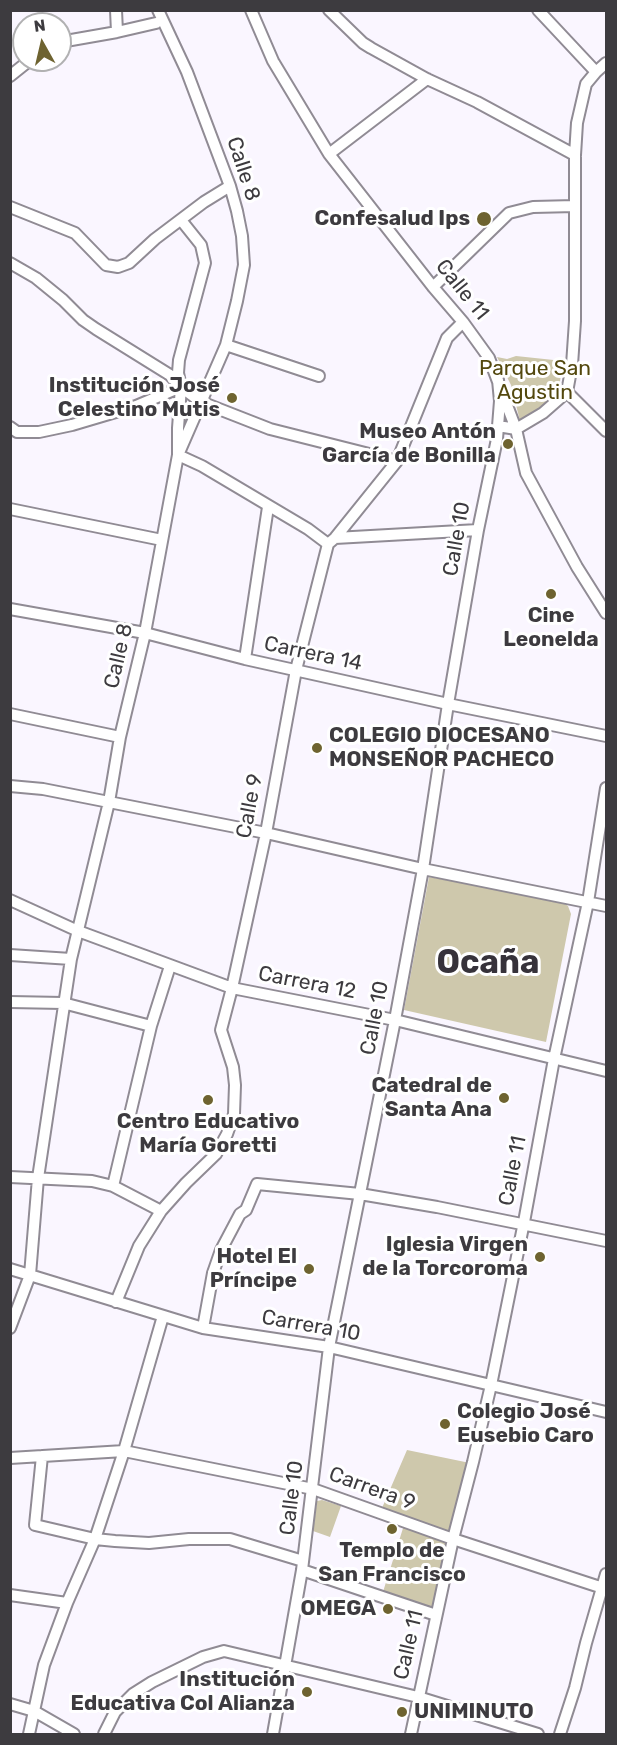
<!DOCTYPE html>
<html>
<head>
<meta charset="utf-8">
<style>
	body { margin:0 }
	#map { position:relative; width:617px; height:1745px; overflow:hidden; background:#faf6ff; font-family:Rubik,sans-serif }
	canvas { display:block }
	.frame { position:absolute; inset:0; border:12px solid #3d3b3f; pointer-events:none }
	.north { position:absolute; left:12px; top:12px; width:60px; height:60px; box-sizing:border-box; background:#fff; border:2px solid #b1b1b2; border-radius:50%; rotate:352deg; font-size:16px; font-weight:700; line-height:24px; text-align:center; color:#3d3b3f }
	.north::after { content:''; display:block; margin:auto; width:21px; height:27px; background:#6e6330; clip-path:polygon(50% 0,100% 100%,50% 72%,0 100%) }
</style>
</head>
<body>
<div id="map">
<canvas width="617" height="1745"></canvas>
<div class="frame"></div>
<div class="north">N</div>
</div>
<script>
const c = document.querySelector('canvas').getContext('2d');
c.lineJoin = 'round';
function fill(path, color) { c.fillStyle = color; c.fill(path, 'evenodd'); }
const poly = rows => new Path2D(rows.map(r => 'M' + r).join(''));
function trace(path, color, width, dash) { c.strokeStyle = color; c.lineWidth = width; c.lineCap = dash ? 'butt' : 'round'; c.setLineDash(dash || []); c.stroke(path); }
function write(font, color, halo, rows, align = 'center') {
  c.font = font + ' Rubik,sans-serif'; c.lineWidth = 6; c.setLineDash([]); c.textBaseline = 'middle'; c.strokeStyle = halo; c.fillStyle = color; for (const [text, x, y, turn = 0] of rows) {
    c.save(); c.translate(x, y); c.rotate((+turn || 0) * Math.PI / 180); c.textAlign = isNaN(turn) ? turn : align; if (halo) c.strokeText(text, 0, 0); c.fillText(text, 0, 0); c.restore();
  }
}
fill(poly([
	[516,356,563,361,558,395,520,421,511,385,497,357,507,359],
	[429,877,559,900,568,906,571,914,546,1042,404,1010],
	[407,1450,470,1463,434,1616,382,1595,404,1525,379,1515],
	[322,1500,341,1506,330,1537,313,1531,317,1501]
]), '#cec8ac');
const minor = poly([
	[116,10,117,32],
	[251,10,273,61,329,154,433,287,463,322,489,358,516,429,526,473,577,567,606,613],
	[329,10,363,43,371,48,427,79,477,102,575,155],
	[538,10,596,72],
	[60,42,117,32,156,23],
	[10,76,30,60],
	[329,154,427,79],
	[10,207,75,233,106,265,118,267,129,263,155,239,204,202,230,186],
	[181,220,201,245,205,263,179,360,178,373,181,387,178,428,178,455,202,466,308,529,328,544],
	[10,263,36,278,63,300,83,320,96,329,170,375,181,387,201,402,270,429,397,461],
	[433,287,509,213,533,207,575,206],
	[226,345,319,376],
	[567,392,572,365,575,321,575,155,577,123,586,84,596,72,606,63],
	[567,392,606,431],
	[498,426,516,429,543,413,567,392],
	[10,427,17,432,39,432,72,425,136,406,181,387],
	[10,509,162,540],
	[335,538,478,530],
	[10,609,145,633,245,659,448,704,606,736],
	[245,659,268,507],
	[10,714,120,737],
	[10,786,43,789,266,833,423,869,606,906],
	[10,900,78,931,232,988,395,1020,606,1071],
	[10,955,71,959],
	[10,1002,63,1003,151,1026],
	[10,1177,92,1181,113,1186,161,1211],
	[113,1186,151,1026,170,966],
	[10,1269,203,1328,329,1347,606,1412],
	[116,1302,139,1246,161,1211,186,1183,216,1154,227,1134,234,1114,235,1085,233,1067,221,1030,232,988,266,833,296,670,328,544,335,538,397,461,447,338,463,322],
	[10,1328,30,1275,38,1178,71,959,109,802,120,737,145,633,178,455,226,345,237,301,244,265,242,236,237,211,230,186,187,72,158,10],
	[203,1328,213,1273,221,1250,240,1214,246,1210,257,1184,360,1194,437,1207,606,1241],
	[42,1456,35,1525,95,1539,115,1541,149,1543,189,1539,230,1539,303,1561],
	[10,1458,124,1451,313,1489,453,1539,606,1589],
	[302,1570,436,1615],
	[10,1595,67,1603],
	[10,1704,34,1711,74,1734],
	[29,1734,44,1665,67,1603,95,1539,124,1451,163,1316],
	[104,1734,115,1712,133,1694,152,1682,203,1657,224,1651,418,1697,538,1734],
	[273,1734,302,1570,329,1347,395,1020,423,869,448,704,478,530,497,439,500,401,498,380],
	[411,1734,453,1539,473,1462,491,1385,524,1222,554,1059,588,902,606,788],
	[560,1734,575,1688,586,1643,606,1574]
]);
trace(minor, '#908b94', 14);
trace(minor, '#fff', 10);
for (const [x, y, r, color] of [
	[484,219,8,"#6e6330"],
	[232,398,6,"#6e6330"],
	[508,444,6,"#6e6330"],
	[551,594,6,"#6e6330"],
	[317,748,6,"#6e6330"],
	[504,1098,6,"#6e6330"],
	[208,1100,6,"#6e6330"],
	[540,1257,6,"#6e6330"],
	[309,1269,6,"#6e6330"],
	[445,1424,6,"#6e6330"],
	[392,1529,6,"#6e6330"],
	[388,1609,6,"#6e6330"],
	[307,1692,6,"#6e6330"],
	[402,1712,6,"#6e6330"]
]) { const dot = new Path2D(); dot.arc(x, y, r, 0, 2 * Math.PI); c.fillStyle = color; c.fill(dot); trace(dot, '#fff', 2); }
write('21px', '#3d3b3f', '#fff', [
	["Calle 8",243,169,72],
	["Calle 11",462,290,51],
	["Calle 10",457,539,-80],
	["Carrera 14",313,654,12],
	["Calle 8",119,656,-77],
	["Calle 9",250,806,-79],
	["Carrera 12",307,983,11],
	["Calle 10",375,1018,-79],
	["Calle 11",513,1171,-79],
	["Carrera 10",311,1326,10],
	["Carrera 9",372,1489,20],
	["Calle 10",292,1498,-83],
	["Calle 11",409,1645,-77]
]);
write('bold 21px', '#3d3b3f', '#fff', [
	["Confesalud Ips",470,219],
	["Institución José",220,386],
	["Celestino Mutis",220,410],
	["Museo Antón",496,432],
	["García de Bonilla",496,456],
	["Cine",551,616,"center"],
	["Leonelda",551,640,"center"],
	["COLEGIO DIOCESANO",329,736,"left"],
	["MONSEÑOR PACHECO",329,760,"left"],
	["Catedral de",492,1086],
	["Santa Ana",492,1110],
	["Centro Educativo",208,1122,"center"],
	["María Goretti",208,1146,"center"],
	["Iglesia Virgen",528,1245],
	["de la Torcoroma",528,1269],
	["Hotel El",297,1257],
	["Príncipe",297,1281],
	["Colegio José",457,1412,"left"],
	["Eusebio Caro",457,1436,"left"],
	["Templo de",392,1551,"center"],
	["San Francisco",392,1575,"center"],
	["OMEGA",376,1609],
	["Institución",295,1680],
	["Educativa Col Alianza",295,1704],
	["UNIMINUTO",414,1712,"left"]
], 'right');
write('21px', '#53480e', '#fff', [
	["Parque San",535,369],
	["Agustin",535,393]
]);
write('bold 33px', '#36323a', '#fff', [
	["Ocaña",488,963]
]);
</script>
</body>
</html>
